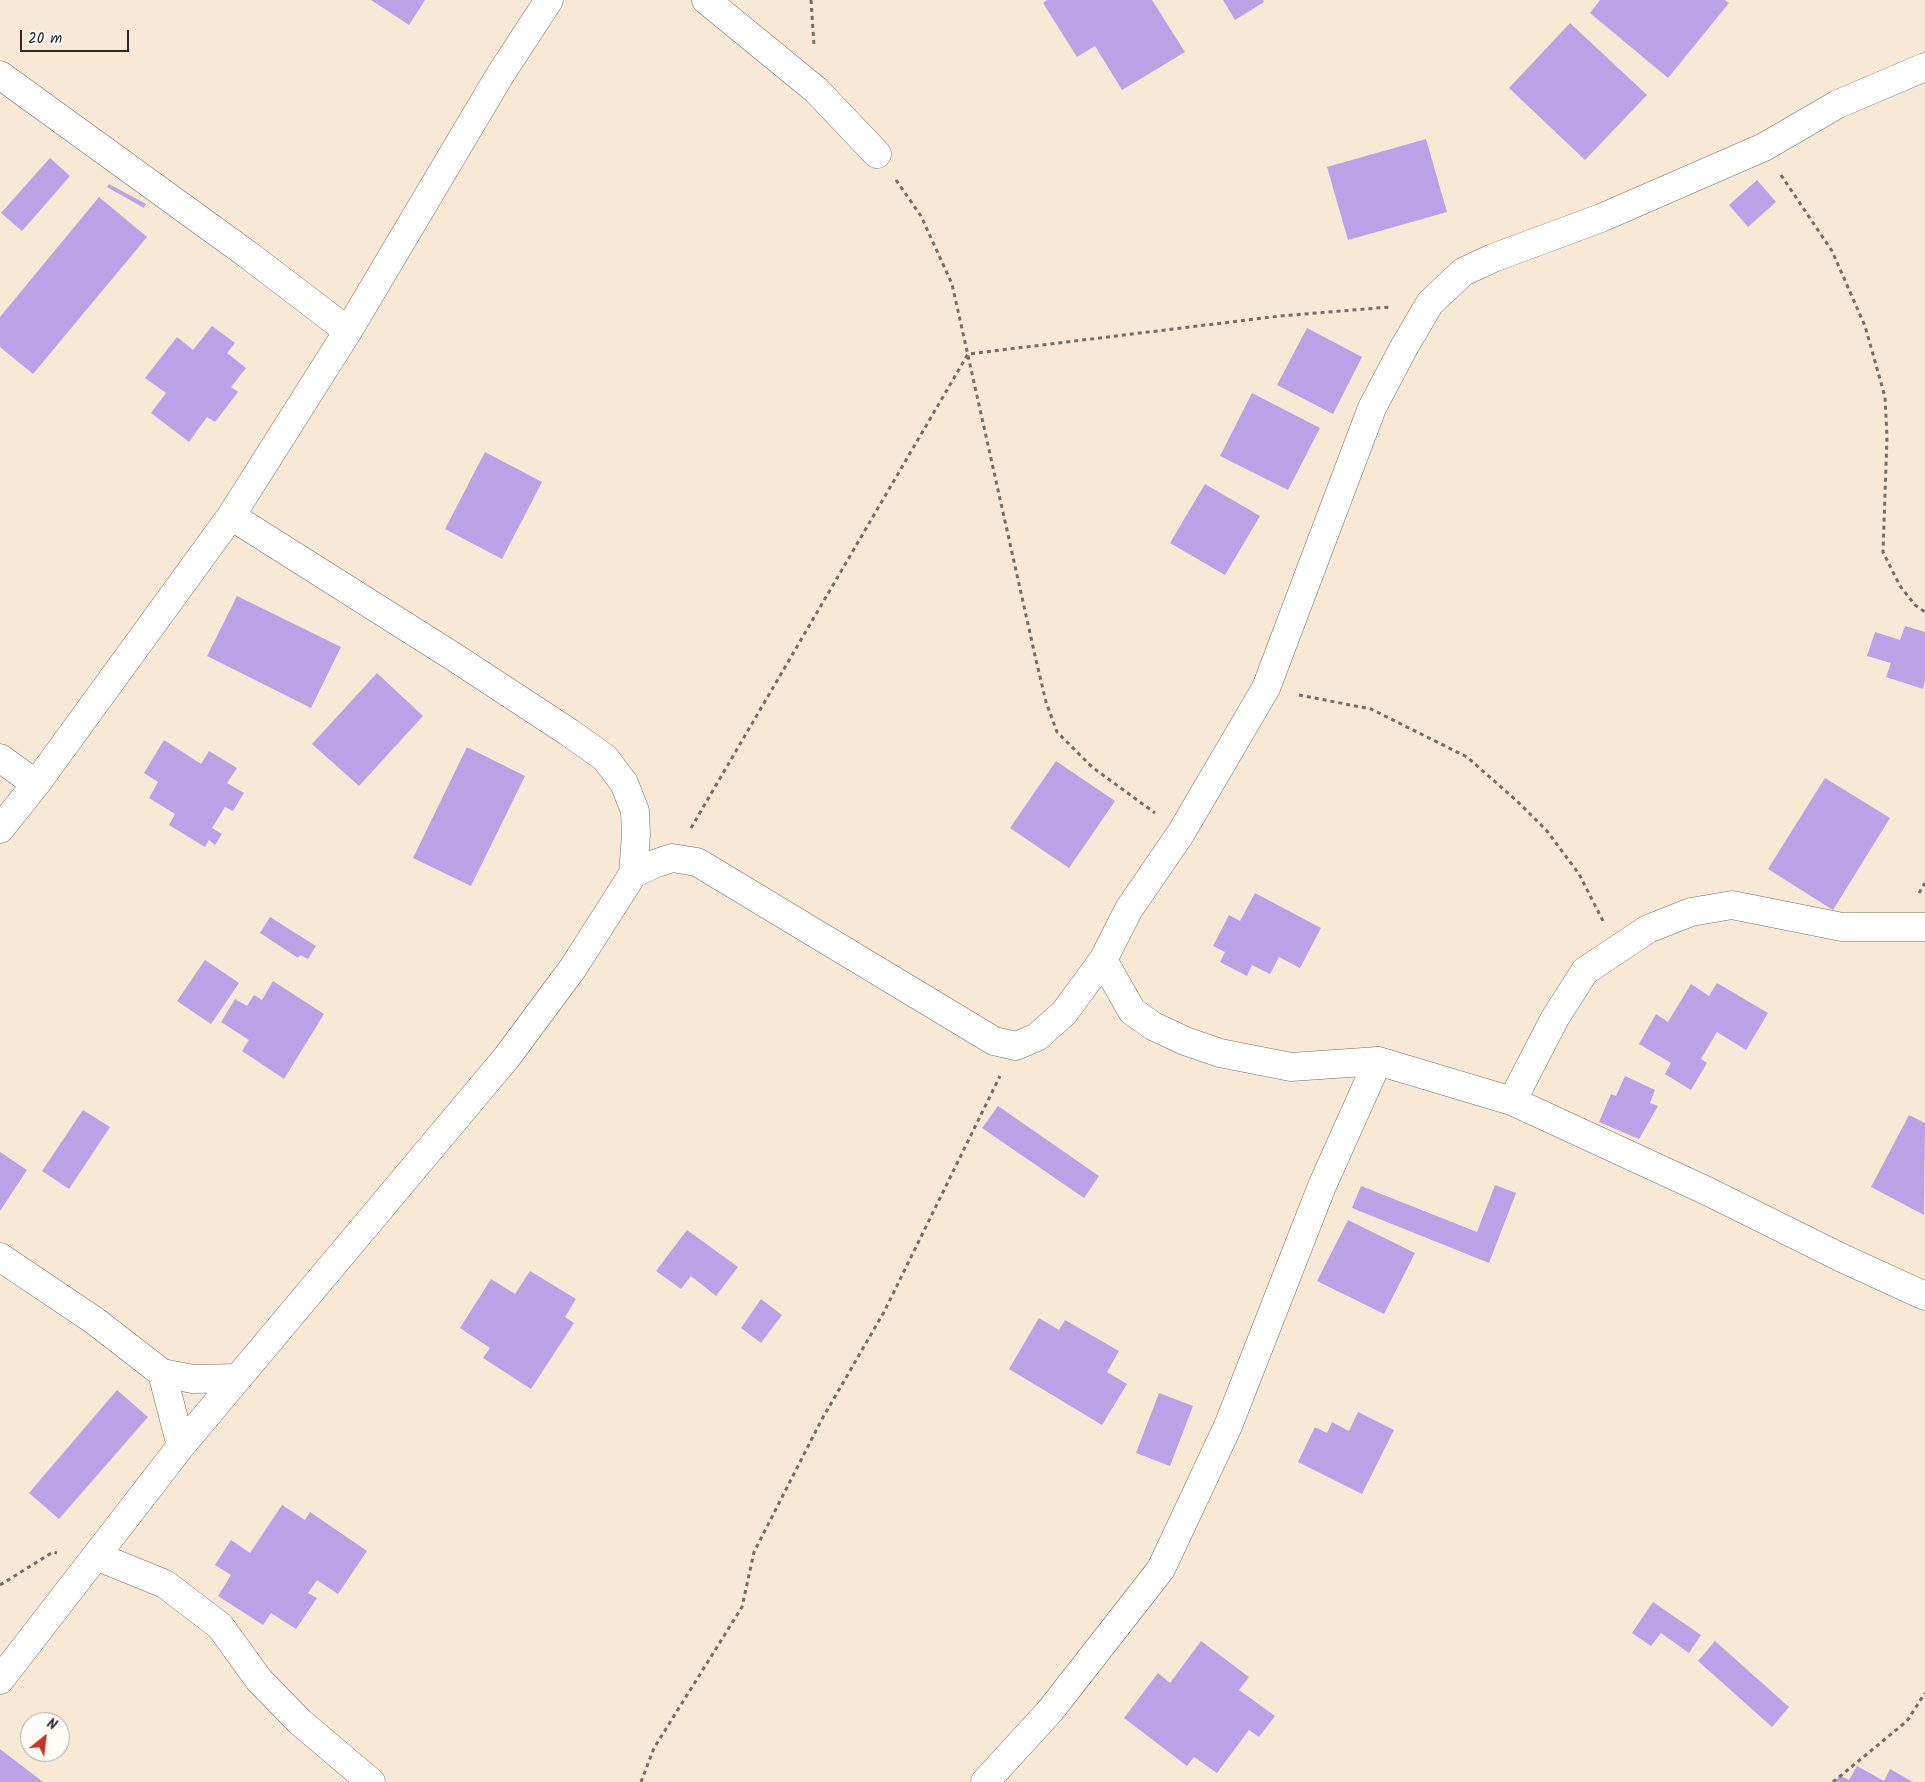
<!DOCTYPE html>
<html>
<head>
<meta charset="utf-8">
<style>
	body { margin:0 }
	#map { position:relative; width:1925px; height:1782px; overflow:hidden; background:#f8e9d6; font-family:Kalam,sans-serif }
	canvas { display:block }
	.north { position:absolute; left:20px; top:1712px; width:50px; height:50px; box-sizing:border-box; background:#fdfcf7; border:1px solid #a9a8a5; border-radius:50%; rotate:29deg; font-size:14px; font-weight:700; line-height:20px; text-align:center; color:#2b2b2b }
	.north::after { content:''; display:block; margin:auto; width:18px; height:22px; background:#c8321e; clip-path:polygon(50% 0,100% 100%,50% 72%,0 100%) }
	.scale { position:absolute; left:20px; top:30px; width:109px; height:22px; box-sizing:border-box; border:2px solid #2b2b2b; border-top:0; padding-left:6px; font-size:15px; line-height:18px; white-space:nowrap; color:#2b2b2b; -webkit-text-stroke:4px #fdfcf7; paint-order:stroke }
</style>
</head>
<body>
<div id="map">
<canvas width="1925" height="1782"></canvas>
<div class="north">N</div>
<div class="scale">20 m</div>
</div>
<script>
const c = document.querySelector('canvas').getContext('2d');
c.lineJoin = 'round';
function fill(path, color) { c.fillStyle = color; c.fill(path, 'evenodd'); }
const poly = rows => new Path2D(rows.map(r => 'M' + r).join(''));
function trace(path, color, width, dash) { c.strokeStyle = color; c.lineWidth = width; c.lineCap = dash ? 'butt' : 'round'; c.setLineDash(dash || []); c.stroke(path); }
fill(poly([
	[371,0,425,0,409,25],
	[1047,0,1152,0,1185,52,1122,90,1095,46,1077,57,1043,3],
	[1223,0,1263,0,1264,2,1235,20],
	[1600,0,1725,0,1729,3,1668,78,1590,13],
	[1570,23,1647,95,1585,160,1509,88],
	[1426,139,1447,212,1348,240,1327,167],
	[50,158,70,176,22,231,1,213],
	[1757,180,1776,202,1748,227,1729,205],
	[109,184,146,204,144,208,107,187],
	[99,197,147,237,33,374,0,347,0,317],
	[212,326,235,343,227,353,246,368,231,387,238,392,215,422,207,417,189,442,151,413,166,393,145,378,177,337,193,350],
	[1307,328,1362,357,1333,414,1277,385],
	[1252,393,1320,428,1288,490,1220,456],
	[485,452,542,482,502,559,445,529],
	[1205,484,1260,516,1225,575,1170,543],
	[237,596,341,647,311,708,207,656],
	[1905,626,1925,632,1925,681,1923,689,1886,677,1891,663,1867,656,1875,632,1900,640],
	[377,673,423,716,359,786,312,744],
	[164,740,201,764,209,751,237,768,227,783,244,793,233,811,225,807,212,828,222,834,215,845,209,840,205,847,169,825,175,814,149,798,158,782,144,773],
	[467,747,525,776,471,886,413,858],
	[1056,761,1115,801,1069,868,1010,828],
	[1825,778,1890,818,1833,910,1768,869],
	[1255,893,1321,928,1300,968,1279,957,1270,974,1252,965,1247,976,1220,962,1225,952,1213,946,1229,915,1240,921],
	[270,917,316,946,308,959,300,955,298,958,260,933],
	[205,960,239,983,211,1024,177,1001],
	[273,981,324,1014,284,1079,242,1051,249,1040,221,1022,235,999,247,1006,254,995,262,1000],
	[1717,983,1768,1013,1746,1050,1717,1032,1701,1059,1707,1063,1691,1090,1665,1074,1671,1063,1639,1044,1656,1014,1668,1022,1691,984,1709,996],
	[1625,1076,1655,1090,1650,1103,1658,1106,1639,1139,1599,1122,1611,1094,1616,1096],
	[998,1106,1099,1176,1084,1198,982,1128],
	[83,1110,110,1127,69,1189,42,1171],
	[1909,1115,1925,1123,1924,1215,1871,1187],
	[0,1152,27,1170,0,1211],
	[1495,1185,1516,1193,1489,1263,1352,1208,1361,1186,1477,1232],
	[1348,1220,1415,1253,1384,1314,1317,1281],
	[687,1230,738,1267,716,1296,691,1276,681,1289,656,1271],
	[530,1271,576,1299,565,1317,574,1323,531,1389,483,1358,490,1348,460,1328,491,1279,515,1294],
	[761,1299,782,1315,761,1343,741,1328],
	[1039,1318,1059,1330,1065,1320,1119,1351,1107,1372,1127,1384,1102,1425,1009,1369],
	[117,1390,148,1417,59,1519,29,1493],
	[1159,1393,1193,1406,1170,1466,1136,1453],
	[1358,1412,1394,1430,1362,1494,1298,1462,1315,1427,1327,1433,1332,1422,1349,1431],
	[282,1505,305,1520,310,1512,367,1551,338,1594,317,1580,308,1593,317,1598,296,1629,271,1613,263,1625,218,1596,231,1575,215,1565,231,1540,250,1553],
	[1653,1602,1701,1635,1689,1653,1661,1633,1651,1646,1632,1633],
	[1201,1641,1249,1677,1239,1690,1275,1716,1259,1737,1249,1730,1217,1773,1194,1757,1187,1766,1124,1718,1158,1673,1170,1683],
	[1715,1641,1789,1707,1772,1727,1698,1661],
	[0,1749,43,1782,0,1782],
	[1857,1766,1884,1781,1890,1769,1913,1782,1836,1782,1839,1775,1849,1780]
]), '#bba2e7');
const minor = poly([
	[706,0,816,90,877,154],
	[0,75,247,254,348,331],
	[0,758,36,784],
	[0,829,36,784,231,516,348,331,500,75,549,0],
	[633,874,654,864,672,858,697,862,994,1041,1016,1046,1037,1037,1064,1013,1103,960,1129,909,1181,833,1266,688,1372,408,1403,349,1430,303,1463,272,1493,258,1601,218,1764,147,1838,104,1925,67],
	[1103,960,1132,1011,1153,1026,1185,1041,1220,1053,1291,1067,1378,1061,1512,1101,1707,1191,1842,1258,1925,1296],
	[1512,1101,1555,1018,1585,971,1648,929,1691,912,1732,905,1842,927,1925,927],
	[0,1257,95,1321,162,1373,181,1446],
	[162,1373,193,1379,238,1378],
	[96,1556,165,1584,220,1626,259,1680,300,1722,371,1782],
	[0,1680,181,1446,507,1057,573,968,633,874,636,835,635,811,624,783,605,758,570,733,454,657,231,516],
	[985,1782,1050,1711,1161,1569,1228,1426,1322,1186,1378,1061]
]);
trace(minor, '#736e67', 29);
trace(poly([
	[811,0,814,45],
	[1781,175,1832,251,1865,326,1885,397,1887,437,1883,552,1900,586,1915,605,1925,612],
	[896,180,921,216,952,284,1036,660,1046,702,1057,732,1092,767,1155,813],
	[1299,695,1371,709,1467,757,1517,801,1547,831,1579,874,1603,921],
	[691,828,968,354,1280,316,1390,307],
	[1919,893,1925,883],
	[0,1585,53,1552,57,1553],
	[641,1782,654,1748,742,1607,754,1552,822,1419,884,1312,1000,1076],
	[1833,1782,1907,1721,1925,1693]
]), '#736e67', 3, [4, 4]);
trace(minor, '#fff', 28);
</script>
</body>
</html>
